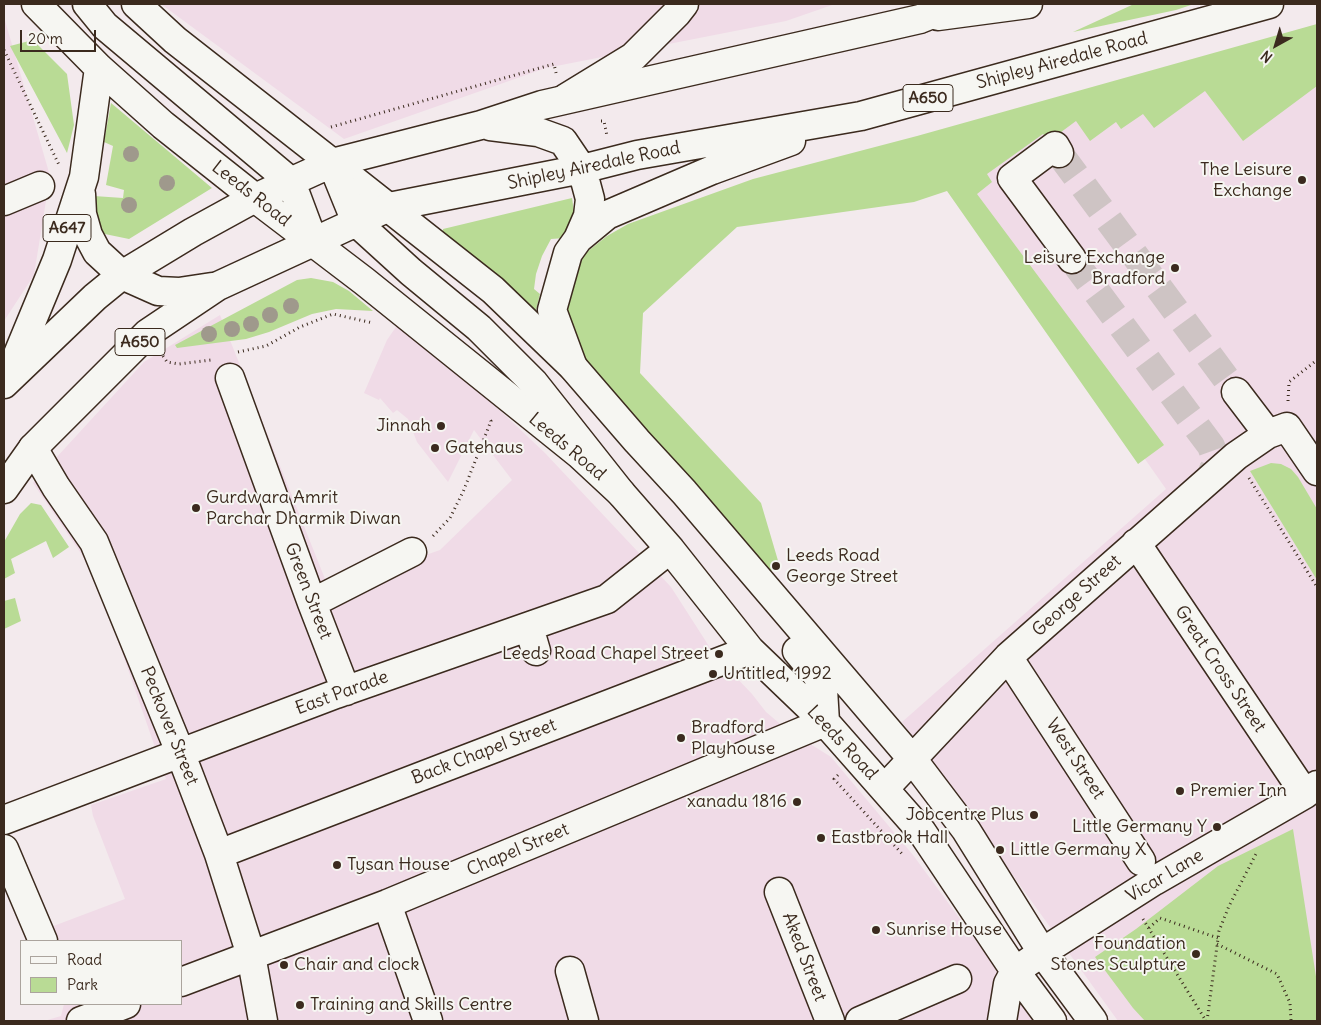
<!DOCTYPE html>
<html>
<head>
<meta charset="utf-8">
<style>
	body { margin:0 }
	#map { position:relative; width:1321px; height:1025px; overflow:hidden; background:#f3eaed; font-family:Delius,sans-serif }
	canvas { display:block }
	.frame { position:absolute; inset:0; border:5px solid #3b2a1e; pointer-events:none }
	.legend { position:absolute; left:20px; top:940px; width:162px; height:65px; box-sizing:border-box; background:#f6f6f2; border:1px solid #aba49d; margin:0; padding:6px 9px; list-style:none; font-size:15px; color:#3b2a1e }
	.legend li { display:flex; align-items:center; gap:10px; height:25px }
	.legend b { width:25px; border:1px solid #aba49d }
	.north { position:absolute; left:1251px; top:20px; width:50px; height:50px; -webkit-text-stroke:4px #f6f6f2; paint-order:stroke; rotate:219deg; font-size:14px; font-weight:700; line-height:20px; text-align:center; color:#3b2a1e }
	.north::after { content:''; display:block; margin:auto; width:18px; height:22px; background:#3b2a1e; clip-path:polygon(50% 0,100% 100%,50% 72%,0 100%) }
	.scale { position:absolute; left:20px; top:30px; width:76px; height:22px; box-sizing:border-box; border:2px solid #3b2a1e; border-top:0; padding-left:6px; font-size:15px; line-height:18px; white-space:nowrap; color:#3b2a1e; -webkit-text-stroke:4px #f6f6f2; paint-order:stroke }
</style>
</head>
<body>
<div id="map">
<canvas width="1321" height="1025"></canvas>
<div class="frame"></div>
<ul class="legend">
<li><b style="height:6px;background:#f6f6f2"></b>Road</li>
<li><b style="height:14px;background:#b9db95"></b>Park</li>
</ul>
<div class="north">N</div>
<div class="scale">20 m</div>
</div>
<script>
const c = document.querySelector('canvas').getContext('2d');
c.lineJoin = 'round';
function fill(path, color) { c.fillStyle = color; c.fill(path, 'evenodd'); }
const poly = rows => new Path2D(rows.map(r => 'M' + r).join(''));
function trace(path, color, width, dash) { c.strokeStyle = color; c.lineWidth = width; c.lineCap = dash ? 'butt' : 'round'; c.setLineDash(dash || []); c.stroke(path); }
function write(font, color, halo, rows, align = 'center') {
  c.font = font + ' Delius,sans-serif'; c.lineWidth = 4; c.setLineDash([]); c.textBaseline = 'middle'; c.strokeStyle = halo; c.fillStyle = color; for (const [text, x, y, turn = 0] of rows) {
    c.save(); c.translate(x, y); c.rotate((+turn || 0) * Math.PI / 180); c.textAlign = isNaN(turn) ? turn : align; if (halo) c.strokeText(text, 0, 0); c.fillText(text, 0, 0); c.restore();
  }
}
fill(poly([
	[161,4,835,4,786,21,546,68,344,139],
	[4,17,50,176,34,275,4,321],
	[1317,24,1317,1021,1118,1021,902,722,1166,489,923,144],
	[220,315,329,589,440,550,512,480,474,430,448,482,417,442,408,419,397,410,393,413,380,398,379,400,364,393,387,340,398,324,474,386,545,453,671,587,714,654,752,694,766,712,785,728,831,757,913,855,1035,1021,44,1021,61,1016,64,1004,181,1004,181,941,39,941,35,933,125,899,93,816,91,805,166,779,95,574,33,483,144,362]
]), '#f0dbe7');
fill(poly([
	[1134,4,1194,4,1176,10,1073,32],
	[1317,24,1317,86,1243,141,1205,91,1154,128,1143,114,1121,129,1116,122,1090,141,1076,121,1049,141,1043,134,987,174,992,182,977,194,1164,445,1138,464,947,191,914,202,737,227,643,313,640,373,761,503,779,564,770,572,587,362,573,341,566,322,566,300,573,274,583,255,607,236,628,224,753,179,917,136],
	[33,40,67,74,74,125,67,153,10,46],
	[111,103,212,188,129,239,100,233,94,196,123,198,124,190,106,185,113,146,104,142],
	[572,198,574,212,565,238,551,239,542,256,536,274,534,289,540,294,535,314,443,235,443,229],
	[311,278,333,282,349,291,373,311,336,309,312,314,269,332,246,339,177,348,175,345,297,280],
	[1271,463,1281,464,1291,469,1298,477,1317,509,1317,580,1250,471],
	[31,503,41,505,69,547,53,558,46,541,11,559,15,573,4,579,4,542,20,514],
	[15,598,21,621,4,629,4,601],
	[1293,829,1317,983,1317,1021,1145,1021,1133,1008,1095,957,1136,929,1218,866]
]), '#b9db95');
trace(poly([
	[1059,153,1236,392],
	[1072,259,1211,446,1215,457,1214,468,1208,480]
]), '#cec4c4', 28, [28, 14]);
const minor = poly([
	[566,98,633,57,677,13,684,4],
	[1059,153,1055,146,1012,178,1072,259],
	[332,163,493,290,573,367,637,441,684,492,913,760,966,830,1042,952,1093,1021],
	[255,198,364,281,579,454,621,493,670,549,750,650,825,722,922,832,1015,971,1052,1021],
	[4,201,40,186],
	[230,378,312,603,346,691],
	[1236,392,1268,434],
	[33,448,56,487,94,542,180,752,219,854,251,955,263,1021],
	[1136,543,1305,794],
	[312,603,412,552],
	[529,627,536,651],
	[1008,657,1141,861],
	[885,788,1008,657,1236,456,1268,434,1287,427,1317,471],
	[4,820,336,694,607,599,670,549],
	[4,849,43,941],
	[219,854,750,650],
	[779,892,830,1021],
	[387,904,428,1021],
	[570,971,584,1021],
	[181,982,387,904,825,722,823,689,817,675,797,651],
	[81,1021,126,1004],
	[860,1021,957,979],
	[1002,1021,1008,984,1015,971,1055,944,1154,881,1305,794,1317,785]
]);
const major = poly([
	[36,4,99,68,163,125,255,198],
	[87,4,105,26,291,182,313,241],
	[136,4,175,40,332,163],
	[938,16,1028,4],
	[490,126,538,132,563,141,582,169,590,199,588,216,578,239],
	[332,163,356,222,411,272,479,328,534,383,621,493],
	[81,194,82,214,88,235,97,252,122,275,158,291,179,292,212,287],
	[573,367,552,310,568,253,578,239,607,215,712,170,791,141],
	[11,371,57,260,84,177,99,68],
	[4,384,95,297,122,275,193,232,255,198,332,163,481,125,542,105,920,19,957,4],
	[4,489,33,448,148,333,218,286,389,207,582,169,637,155,861,116,1269,4]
]);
trace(minor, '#3b2a1e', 31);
trace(major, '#3b2a1e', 31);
trace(poly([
	[4,50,59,165],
	[601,121,604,121,607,136],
	[331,127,554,64,556,73],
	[238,352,266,346,300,327,333,314,373,323],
	[163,356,167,362,179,364,211,360],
	[1288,401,1289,382,1317,360],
	[1249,478,1317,587],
	[433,536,450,518,463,492,491,421,489,418],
	[838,775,834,779,904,856],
	[1143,919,1206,1021],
	[1149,928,1160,918,1218,938],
	[1217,944,1277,974,1290,1003,1291,1021],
	[1207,1021,1219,931,1229,906,1256,854]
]), '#3b2a1e', 3, [1, 4]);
trace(minor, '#f6f6f2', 28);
trace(major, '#f6f6f2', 28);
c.fillStyle = '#9f998c';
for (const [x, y] of [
	[131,154],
	[167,183],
	[129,205],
	[291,306],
	[270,315],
	[251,324],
	[232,329],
	[209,334]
]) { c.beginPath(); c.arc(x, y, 8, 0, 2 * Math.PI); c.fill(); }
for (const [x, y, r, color] of [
	[1302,180,5,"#3b2a1e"],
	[1175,268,5,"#3b2a1e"],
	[441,426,5,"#3b2a1e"],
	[435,448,5,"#3b2a1e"],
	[196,508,5,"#3b2a1e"],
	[776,566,5,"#3b2a1e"],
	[719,654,5,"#3b2a1e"],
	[713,674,5,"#3b2a1e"],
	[681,738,5,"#3b2a1e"],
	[1180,791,5,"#3b2a1e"],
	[797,802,5,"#3b2a1e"],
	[1034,815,5,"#3b2a1e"],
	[1217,827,5,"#3b2a1e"],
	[821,838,5,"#3b2a1e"],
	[1000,850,5,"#3b2a1e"],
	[337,865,5,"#3b2a1e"],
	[876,930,5,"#3b2a1e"],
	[1196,954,5,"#3b2a1e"],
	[284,965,5,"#3b2a1e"],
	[300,1005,5,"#3b2a1e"]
]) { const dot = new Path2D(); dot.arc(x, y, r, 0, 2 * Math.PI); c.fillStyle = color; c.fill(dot); trace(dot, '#f6f6f2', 2); }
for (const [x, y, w] of [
	[928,98,50],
	[67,228,48],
	[140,342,50]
]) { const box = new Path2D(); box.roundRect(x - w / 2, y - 13.5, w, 27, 4); c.fillStyle = '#f6f6f2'; c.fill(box); trace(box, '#3b2a1e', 1); }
write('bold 16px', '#3b2a1e', null, [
	["A650",928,98],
	["A647",67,228],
	["A650",140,342]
]);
write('18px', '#3b2a1e', '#f6f6f2', [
	["Shipley Airedale Road",1062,61,-15],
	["Shipley Airedale Road",594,166,-12],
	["Leeds Road",251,194,38],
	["Leeds Road",567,447,40],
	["Green Street",308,591,69],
	["George Street",1077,596,-42],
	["Great Cross Street",1220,669,56],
	["East Parade",342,693,-20],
	["Peckover Street",169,726,68],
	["Leeds Road",842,743,47],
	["Back Chapel Street",484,752,-21],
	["West Street",1075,759,57],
	["Chapel Street",518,850,-23],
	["Vicar Lane",1165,876,-31],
	["Aked Street",804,957,69]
]);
write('18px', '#3b2a1e', '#f6f6f2', [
	["The Leisure",1292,170,"right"],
	["Exchange",1292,191,"right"],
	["Leisure Exchange",1165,258,"right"],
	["Bradford",1165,279,"right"],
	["Jinnah",431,426,"right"],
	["Gatehaus",445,448],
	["Gurdwara Amrit",206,498],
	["Parchar Dharmik Diwan",206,519],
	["Leeds Road",786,556],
	["George Street",786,577],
	["Leeds Road Chapel Street",709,654,"right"],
	["Untitled, 1992",723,674],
	["Bradford",691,728],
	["Playhouse",691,749],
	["Premier Inn",1190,791],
	["xanadu 1816",787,802,"right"],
	["Jobcentre Plus",1024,815,"right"],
	["Little Germany Y",1207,827,"right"],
	["Eastbrook Hall",831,838],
	["Little Germany X",1010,850],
	["Tysan House",347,865],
	["Sunrise House",886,930],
	["Foundation",1186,944,"right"],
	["Stones Sculpture",1186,965,"right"],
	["Chair and clock",294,965],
	["Training and Skills Centre",310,1005]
], 'left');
</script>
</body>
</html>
